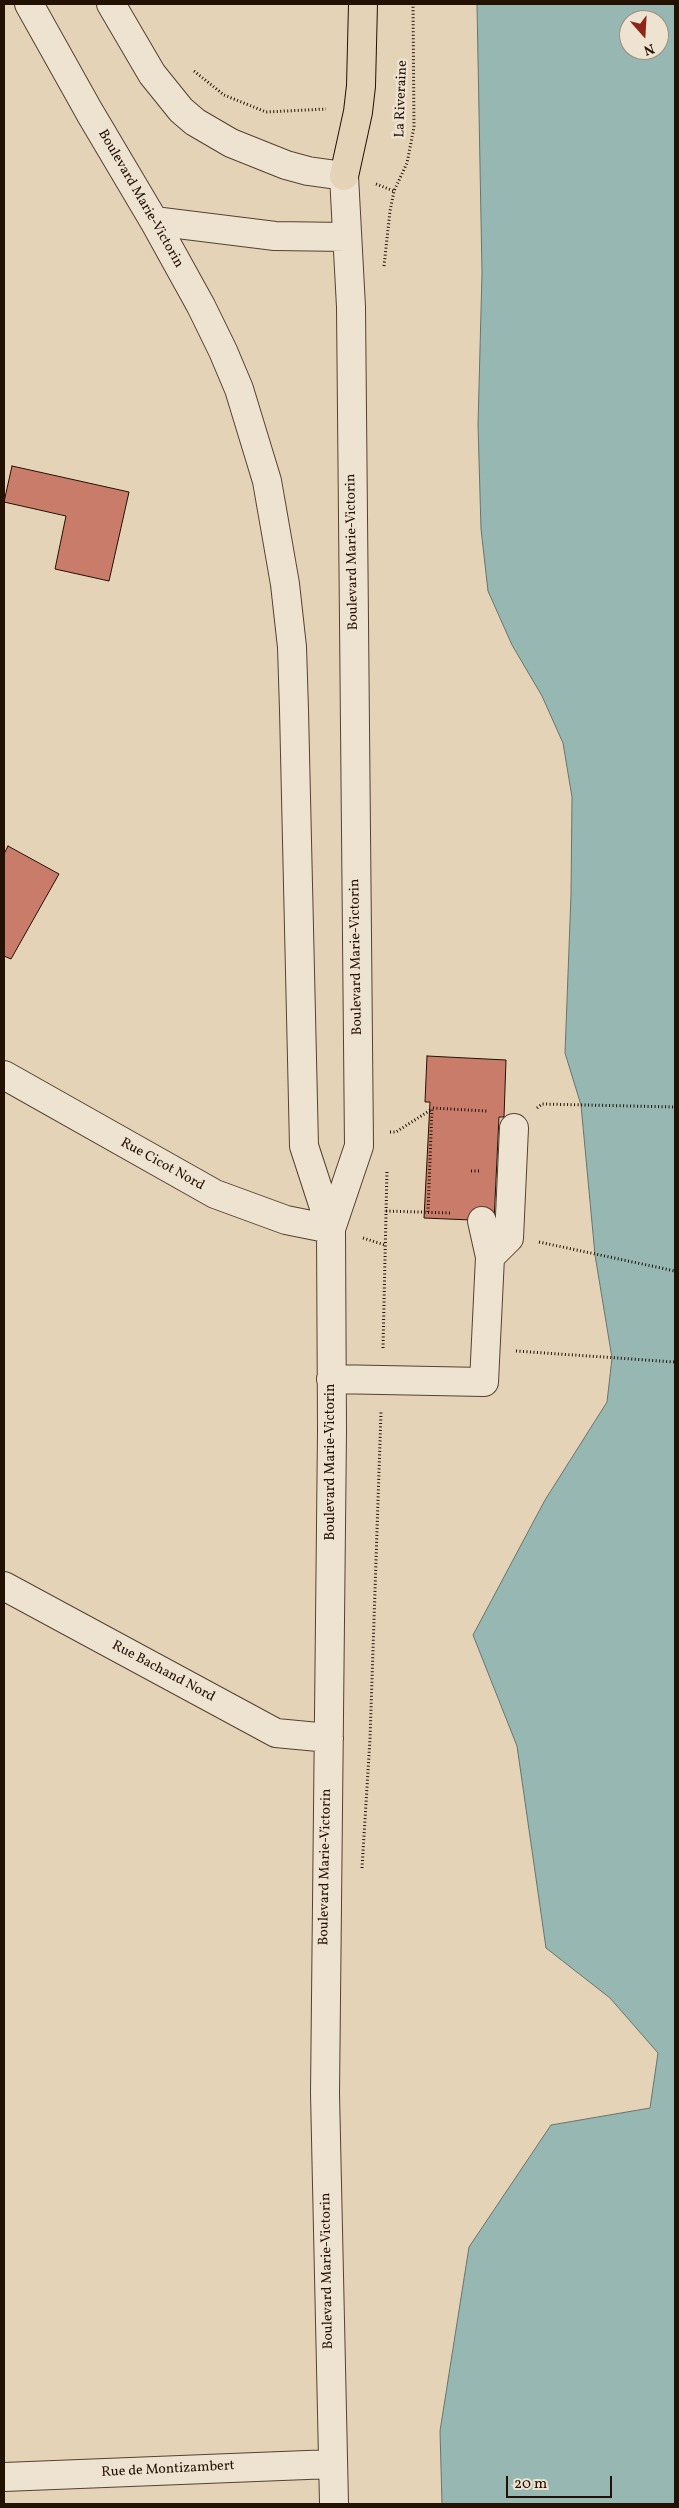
<!DOCTYPE html>
<html>
<head>
<meta charset="utf-8">
<style>
	body { margin:0 }
	#map { position:relative; width:679px; height:2508px; overflow:hidden; background:#e5d3b8; font-family:Vollkorn,serif }
	canvas { display:block }
	.frame { position:absolute; inset:0; border:5px solid #231103; pointer-events:none }
	.north { position:absolute; left:619px; top:10px; width:50px; height:50px; box-sizing:border-box; background:#eee2d1; border:1px solid #9d8e7f; border-radius:50%; rotate:161deg; font-size:14px; font-weight:700; line-height:20px; text-align:center; color:#231103 }
	.north::after { content:''; display:block; margin:auto; width:18px; height:22px; background:#8f2418; clip-path:polygon(50% 0,100% 100%,50% 72%,0 100%) }
	.scale { position:absolute; left:506px; top:2476px; width:106px; height:22px; box-sizing:border-box; border:2px solid #231103; border-top:0; padding-left:6px; font-size:15px; line-height:18px; white-space:nowrap; color:#231103; -webkit-text-stroke:4px #eee2d1; paint-order:stroke }
</style>
</head>
<body>
<div id="map">
<canvas width="679" height="2508"></canvas>
<div class="frame"></div>
<div class="north">N</div>
<div class="scale">20 m</div>
</div>
<script>
const c = document.querySelector('canvas').getContext('2d');
c.lineJoin = 'round';
function fill(path, color) { c.fillStyle = color; c.fill(path, 'evenodd'); }
const poly = rows => new Path2D(rows.map(r => 'M' + r).join(''));
function trace(path, color, width, dash) { c.strokeStyle = color; c.lineWidth = width; c.lineCap = dash ? 'butt' : 'round'; c.setLineDash(dash || []); c.stroke(path); }
function write(font, color, halo, rows, align = 'center') {
  c.font = font + ' Vollkorn,serif'; c.lineWidth = 5; c.setLineDash([]); c.textBaseline = 'middle'; c.strokeStyle = halo; c.fillStyle = color; for (const [text, x, y, turn = 0] of rows) {
    c.save(); c.translate(x, y); c.rotate((+turn || 0) * Math.PI / 180); c.textAlign = isNaN(turn) ? turn : align; if (halo) c.strokeText(text, 0, 0); c.fillText(text, 0, 0); c.restore();
  }
}
const water = poly([
	[477,4,675,4,675,2504,442,2504,440,2431,469,2247,551,2125,650,2108,658,2053,610,1998,546,1948,517,1746,473,1635,545,1500,607,1402,612,1358,595,1255,581,1105,565,1053,571,895,572,797,563,743,542,696,512,645,488,591,481,529,478,425,482,273,477,4],
	[629,20,659,20,659,50,629,50,629,20]
]);
fill(water, '#96b7b2');
trace(water, '#68756c', 1);
const building = poly([
	[12,466,129,492,109,581,55,569,66,516,4,502,12,466],
	[8,846,59,874,11,959,4,956,4,854,8,846],
	[427,1056,506,1060,504,1117,499,1117,494,1221,424,1218,430,1102,425,1102,427,1056]
]);
fill(building, '#c87c69');
trace(building, '#231103', 1);
const minor = poly([
	[29,4,90,113,154,221,201,306,223,351,239,389,267,481,285,584,292,647,294,710,304,1146,331,1229,332,1431,325,2093,334,2504],
	[111,4,152,74,181,110,195,122,231,143,286,165,308,171,344,176,351,307,359,1146,331,1229],
	[154,221,275,236,346,237],
	[4,1075,215,1194,286,1220,331,1229],
	[490,1257,509,1238,514,1128],
	[331,1379,484,1382,490,1257,482,1221],
	[4,1586,276,1733,329,1738],
	[4,2477,332,2464]
]);
const highway = poly([
	[344,176,358,112,361,86,363,4]
]);
trace(minor, '#544230', 30);
trace(highway, '#231103', 30);
trace(poly([
	[194,71,224,95,266,112,326,109],
	[376,184,394,191],
	[384,266,390,211,394,191,407,163,414,127,413,4],
	[537,1108,542,1104,675,1107],
	[390,1132,396,1132,432,1109],
	[471,1171,480,1171],
	[386,1211,451,1213],
	[428,1212,432,1108,487,1111],
	[363,1238,385,1245],
	[539,1242,675,1271],
	[383,1348,387,1170],
	[516,1351,675,1362],
	[362,1868,370,1739,381,1412]
]), '#231103', 3, [1, 2.5]);
trace(minor, '#eee2d1', 28);
trace(highway, '#e5d3b8', 28);
write('14px', '#231103', '#eee2d1', [
	["La Riveraine",402,99,-88],
	["Boulevard Marie-Victorin",140,199,60],
	["Boulevard Marie-Victorin",353,552,-91],
	["Boulevard Marie-Victorin",357,957,-91],
	["Rue Cicot Nord",162,1165,29],
	["Boulevard Marie-Victorin",331,1462,-90],
	["Rue Bachand Nord",163,1672,28],
	["Boulevard Marie-Victorin",326,1867,-89],
	["Boulevard Marie-Victorin",328,2271,-91],
	["Rue de Montizambert",168,2470,-3]
]);
</script>
</body>
</html>
